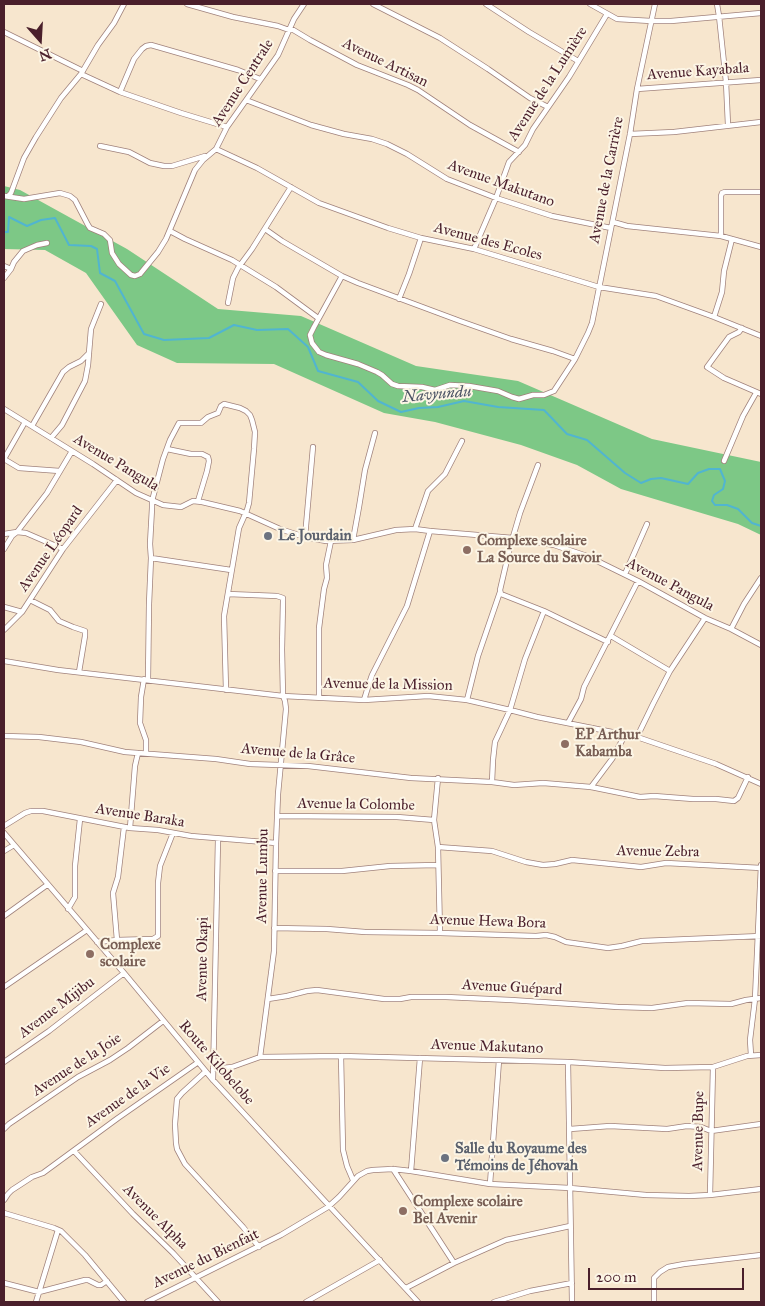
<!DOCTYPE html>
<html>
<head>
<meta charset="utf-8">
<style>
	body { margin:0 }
	#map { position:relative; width:765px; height:1306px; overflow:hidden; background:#f7e6ce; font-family:"IM FELL Great Primer",serif }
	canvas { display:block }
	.frame { position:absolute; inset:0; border:5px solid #4a1f2b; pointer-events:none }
	.north { position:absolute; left:15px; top:15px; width:50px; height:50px; -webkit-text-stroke:4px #fcf5e5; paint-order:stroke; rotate:161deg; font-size:14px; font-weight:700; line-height:20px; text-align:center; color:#4a1f2b }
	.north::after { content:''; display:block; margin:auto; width:18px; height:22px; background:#4a1f2b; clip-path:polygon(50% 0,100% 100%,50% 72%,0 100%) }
	.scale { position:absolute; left:588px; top:1268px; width:156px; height:22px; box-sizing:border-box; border:2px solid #4a1f2b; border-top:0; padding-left:6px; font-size:15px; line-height:18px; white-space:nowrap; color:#4a1f2b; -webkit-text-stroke:4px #fcf5e5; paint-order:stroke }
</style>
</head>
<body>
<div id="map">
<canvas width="765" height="1306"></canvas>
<div class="frame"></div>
<div class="north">N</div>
<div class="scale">200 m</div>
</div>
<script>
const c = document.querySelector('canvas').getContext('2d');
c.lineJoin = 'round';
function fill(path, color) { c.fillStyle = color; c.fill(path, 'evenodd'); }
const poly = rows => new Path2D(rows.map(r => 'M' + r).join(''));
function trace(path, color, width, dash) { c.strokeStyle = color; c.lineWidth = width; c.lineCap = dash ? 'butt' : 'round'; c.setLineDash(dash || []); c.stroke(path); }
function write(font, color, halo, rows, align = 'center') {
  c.font = font + ' "IM FELL Great Primer",serif'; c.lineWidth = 4; c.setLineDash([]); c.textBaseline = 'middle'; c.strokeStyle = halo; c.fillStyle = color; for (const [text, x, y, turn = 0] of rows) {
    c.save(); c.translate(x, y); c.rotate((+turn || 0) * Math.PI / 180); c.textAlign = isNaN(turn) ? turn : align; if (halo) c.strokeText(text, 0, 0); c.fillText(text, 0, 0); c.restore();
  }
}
fill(poly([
	[4,186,20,190,127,249,218,309,301,316,416,366,518,381,652,439,761,462,761,535,738,524,621,489,577,465,521,445,435,422,384,413,274,364,177,363,137,345,86,273,45,250,4,249]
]), '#7dc886');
trace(poly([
	[4,232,8,232,9,217,27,226,41,220,55,218,69,245,91,246,97,249,100,273,115,281,144,334,164,340,209,338,234,325,257,330,288,329,308,347,318,371,358,382,378,401,401,412,419,408,438,407,464,401,498,407,544,410,567,434,587,440,625,473,641,483,651,479,661,478,688,484,698,473,709,469,720,469,725,481,723,489,714,495,712,501,715,505,727,505,738,509,752,523,761,526]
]), '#51b5d0', 2);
const street = poly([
	[187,4,233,17,278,26,289,30],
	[373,4,440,38,488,69,530,98,548,107],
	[486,4,529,32,578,61],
	[590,4,617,19,651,21,671,21,761,13],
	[717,4,719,16,726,82,728,125],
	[290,28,310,40,357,65,408,85,418,90,470,125,519,152],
	[4,32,83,71],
	[81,74,120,92,181,113,227,127],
	[637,89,761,80],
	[120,92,134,59,142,49,146,46,151,45,238,70,260,79],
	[246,100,311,125,344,134,372,139,387,144,407,154,447,179,496,198,552,216,611,228],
	[630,134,674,132,761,122],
	[100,146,129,152,150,163,164,166,172,166,205,156],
	[216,149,257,168,319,203,388,228,421,238,474,249,599,287,656,296,714,317,761,336],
	[4,196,24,199,60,193,70,196,75,200,88,225,90,228,104,234,110,240,112,253,119,264,131,275,135,276,140,274,158,252,166,239,195,170,203,160,216,149,227,127,278,55,294,19,304,4],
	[8,196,11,193,24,158,36,137,61,98,81,74,98,45,114,23,124,4],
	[613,222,627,226,721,236,761,247],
	[265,229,282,241,342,276,358,283,460,321,511,339,553,351,575,359],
	[170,231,185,239,232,260,276,287,318,318],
	[721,236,721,196,722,193,725,192,761,192],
	[474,249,496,198,509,162,525,145,533,129,569,77,607,14],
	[4,266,11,269],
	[342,276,314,327,310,335,312,343,319,352,326,355,358,364,377,372,382,375,392,384,398,386,422,387,435,390,450,385,469,386,498,391,512,397,519,399,533,395,544,395,554,391,575,359,588,333,592,323,630,134,637,89,655,4],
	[4,278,11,269,14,262,23,251,37,245,47,243],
	[399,299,409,274,421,238],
	[228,303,233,278,238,268,252,249,291,187],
	[714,317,722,292,724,271,732,239],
	[742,328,739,332,729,337,707,367,724,378,761,394],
	[4,409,93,464,136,493,163,505,181,507,193,501,202,502,240,511,280,529,305,537,326,541,353,540,396,530,415,529,430,531,513,538,554,545,587,556,638,581,705,618,731,629,761,645],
	[25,422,4,459,19,468,60,471],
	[32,426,63,372,69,367,81,361,89,353],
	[51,438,62,425,85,381,88,365,91,329,101,304],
	[167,449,191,454,202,454,208,457,209,461,207,471,198,501],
	[724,461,743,416,756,393],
	[538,465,520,513,510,547,500,590,501,594,544,611,608,642],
	[415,529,428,491,445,474,462,441],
	[4,534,17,532,26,533,63,549],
	[305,537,313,447],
	[353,540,359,507,365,470,375,433],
	[4,549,12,536,17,532,47,493,72,451],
	[151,558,231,570],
	[625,574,647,524],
	[228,594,277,596,283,598,283,601,282,650,283,696,285,701,286,709,278,794,276,843,274,951,260,1057],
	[30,600,50,610,59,621,73,627,85,631,85,636,79,672],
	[4,607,22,612],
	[731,629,744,604,761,578],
	[4,630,22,612,63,549,117,480],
	[611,636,670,671],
	[4,661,58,670,283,696,364,700,428,696,467,700,510,710,537,717,637,737,716,764,761,784],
	[144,679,141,697,140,723,146,740,146,753],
	[148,680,149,604,151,558,150,544,152,508,152,501,163,459,170,440,179,423,201,423,208,417,218,413,221,406,224,404,240,408,246,411,250,415,252,420,255,432,254,449,249,503,247,510,239,528,224,616,226,690],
	[319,697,319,628,324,589,327,578,326,565,331,541],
	[364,700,368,687,372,675,407,606,430,531],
	[467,700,478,656,500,592],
	[568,723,581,699,584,687,638,581],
	[4,736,39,737,81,742,125,752,216,759,250,764,308,766,411,778,492,782,514,785,543,783,591,787,640,797,654,796,693,799,716,799,734,801,738,798,748,777],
	[637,737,653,704,670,671,705,618],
	[438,778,434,820,438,847,440,933],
	[492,782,493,760,495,742,510,710,525,659,544,611],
	[591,787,612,759,625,735],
	[278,816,397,817,434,820],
	[4,826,25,813,31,811,43,811,130,828,158,830,191,836,276,843],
	[130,828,135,766,138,753],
	[4,833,124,973,213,1080,418,1302],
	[438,847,492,851,526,862,543,865,555,864,572,860,641,867,666,863,761,868],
	[4,851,14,845],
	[275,871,342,871,390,866,438,865],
	[68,909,75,897,75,866,80,819],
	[4,916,47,885],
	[274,928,327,929,365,932,440,933,536,936,546,935,555,937,566,942,608,948,622,946,642,941,761,936],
	[117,940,153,939,158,936,158,883,160,866,173,833],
	[97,942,117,940,113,893,118,877,124,827],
	[4,987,87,930],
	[268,999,287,996,307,991,317,990,384,999,400,999,411,997,446,997,511,1000,618,1007,652,1008,688,1003,731,1004,746,1000,761,998],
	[751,1055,750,1040,755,999,761,865],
	[341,1056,343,1150,347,1166,353,1180],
	[4,1062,49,1031,124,973],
	[568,1062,572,1302],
	[213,1069,232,1067,260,1057,341,1056,568,1062,665,1068,713,1067,747,1056,761,1055],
	[205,1072,182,1093,177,1099,175,1124,176,1143,177,1149,185,1164,243,1227,259,1247],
	[213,1080,218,839],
	[4,1129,9,1124,78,1077,110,1060,128,1048,163,1021],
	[570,1129,610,1126,667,1129,687,1126,701,1127,711,1131,761,1124],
	[74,1151,133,1214,173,1253,218,1302],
	[393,1169,454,1263],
	[411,1171,420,1058],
	[490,1184,499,1060],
	[710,1195,713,1067],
	[4,1200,8,1194,12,1190,32,1177,43,1173,118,1118,197,1063],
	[4,1213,54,1228,61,1231,85,1255,124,1302],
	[4,1283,39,1292,85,1280,88,1280,98,1285,101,1285,107,1281],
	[406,1288,454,1263,506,1240,570,1226],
	[36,1302,58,1230],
	[147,1302,281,1235,328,1207,339,1197,358,1176,367,1171,373,1170,393,1169,411,1171,490,1184,570,1188,646,1195,689,1196,710,1195,761,1189],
	[306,1302,380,1260],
	[494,1302,530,1291,572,1283],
	[654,1302,654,1278,660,1272,668,1267,684,1264,761,1255]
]);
trace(street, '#a0827c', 6);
trace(street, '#fff', 4.5);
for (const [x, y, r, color] of [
	[268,536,5,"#6b7280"],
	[467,550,5,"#8d6e63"],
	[565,744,5,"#8d6e63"],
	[90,954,5,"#8d6e63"],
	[445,1158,5,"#6b7280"],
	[403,1211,5,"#8d6e63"]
]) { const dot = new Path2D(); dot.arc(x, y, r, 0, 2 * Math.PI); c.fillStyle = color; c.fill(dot); trace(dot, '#fcf5e5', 2); }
write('15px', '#4a1f2b', '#fcf5e5', [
	["Avenue Artisan",385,63,26],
	["Avenue Kayabala",698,72,-4],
	["Avenue Centrale",243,83,-57],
	["Avenue de la Lumière",548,84,-57],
	["Avenue de la Carrière",607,180,-79],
	["Avenue Makutano",501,184,20],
	["Avenue des Ecoles",488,242,15],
	["Avenue Pangula",116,463,31],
	["Avenue Léopard",51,549,-55],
	["Avenue Pangula",670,585,28],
	["Avenue de la Mission",388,685,1],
	["Avenue de la Grâce",298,754,5],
	["Avenue la Colombe",356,805,1],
	["Avenue Baraka",140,816,9],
	["Avenue Zebra",658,852,1],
	["Avenue Lumbu",263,876,-89],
	["Avenue Hewa Bora",488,922,2],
	["Avenue Okapi",203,959,-89],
	["Avenue Guépard",512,988,3],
	["Avenue Mijibu",57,1008,-37],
	["Avenue Makutano",487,1047,2],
	["Route Kilobelobe",216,1063,49],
	["Avenue de la Joie",77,1065,-33],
	["Avenue de la Vie",128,1096,-35],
	["Avenue Bupe",699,1131,-89],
	["Avenue Alpha",155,1217,45],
	["Avenue du Bienfait",206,1259,-26]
]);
write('bold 15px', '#5b616d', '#fcf5e5', [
	["Le Jourdain",278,536],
	["Salle du Royaume des",455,1149],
	["Témoins de Jéhovah",455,1166]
], 'left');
write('bold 15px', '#785e54', '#fcf5e5', [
	["Complexe scolaire",477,541],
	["La Source du Savoir",477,558],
	["EP Arthur",575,735],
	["Kabamba",575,752],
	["Complexe",100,945],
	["scolaire",100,962],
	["Complexe scolaire",413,1202],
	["Bel Avenir",413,1219]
], 'left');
write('italic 16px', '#4c5465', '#fcf5e5', [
	["Navyundu",437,395,-5]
]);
</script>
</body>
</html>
